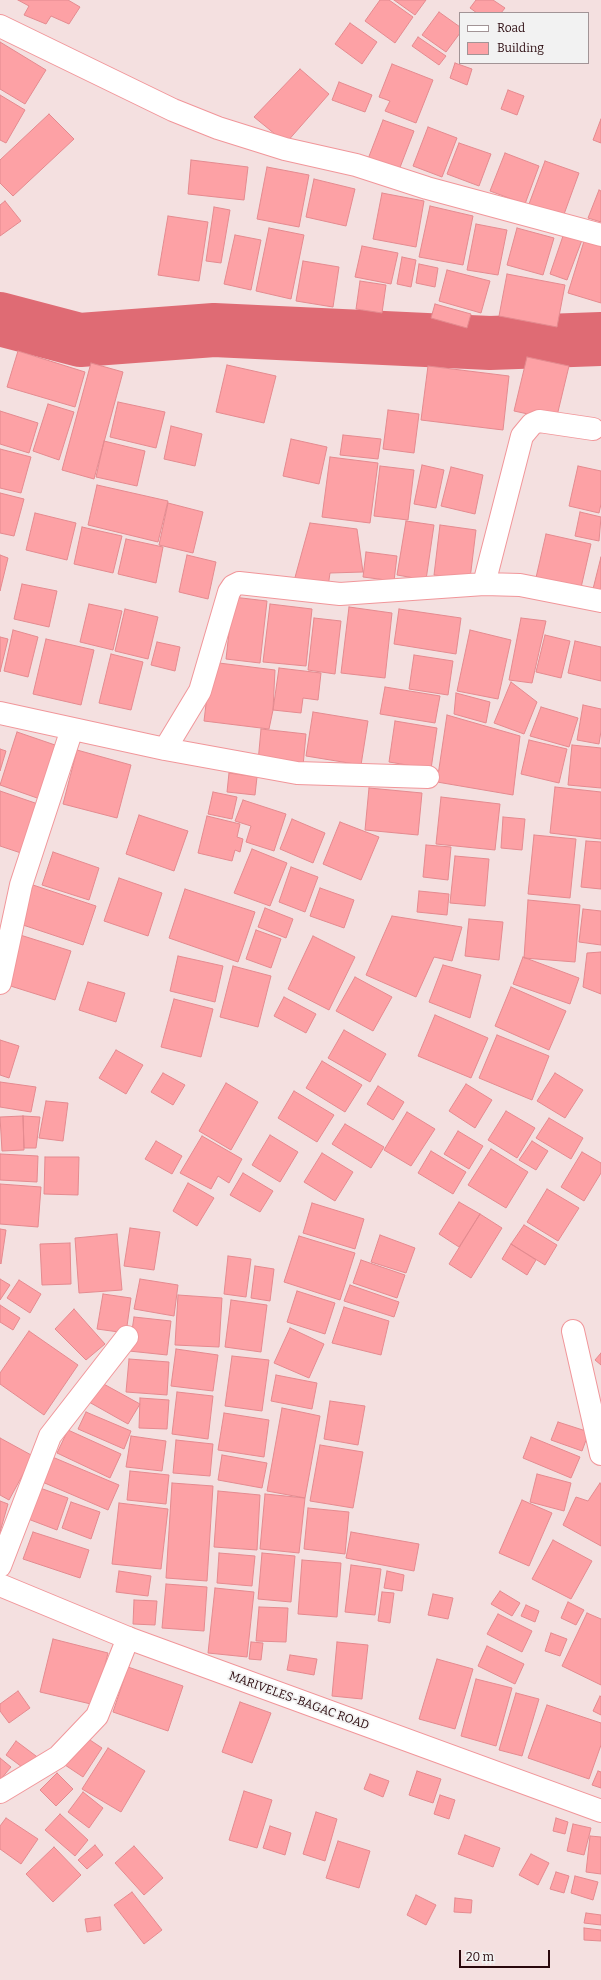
<!DOCTYPE html>
<html>
<head>
<meta charset="utf-8">
<style>
	body { margin:0 }
	#map { position:relative; width:601px; height:1980px; overflow:hidden; background:#f4e0e0; font-family:Bitter,serif }
	canvas { display:block }
	.legend { position:absolute; left:459px; top:12px; width:130px; height:52px; box-sizing:border-box; background:#f2f2f2; border:1px solid #a29496; margin:0; padding:5px 7px; list-style:none; font-size:12px; color:#29080c }
	.legend li { display:flex; align-items:center; gap:8px; height:20px }
	.legend b { width:20px; border:1px solid #a29496 }
	.scale { position:absolute; left:459px; top:1950px; width:91px; height:18px; box-sizing:border-box; border:2px solid #29080c; border-top:0; padding-left:5px; font-size:12px; line-height:14px; white-space:nowrap; color:#29080c; -webkit-text-stroke:3px #f2f2f2; paint-order:stroke }
</style>
</head>
<body>
<div id="map">
<canvas width="601" height="1980"></canvas>
<ul class="legend">
<li><b style="height:5px;background:#fff"></b>Road</li>
<li><b style="height:11px;background:#fda1a5"></b>Building</li>
</ul>
<div class="scale">20 m</div>
</div>
<script>
const c = document.querySelector('canvas').getContext('2d');
c.lineJoin = 'round';
const poly = rows => new Path2D(rows.map(r => 'M' + r).join(''));
function trace(path, color, width, dash) { c.strokeStyle = color; c.lineWidth = width; c.lineCap = dash ? 'butt' : 'round'; c.setLineDash(dash || []); c.stroke(path); }
function fill(path, color) { c.fillStyle = color; c.fill(path, 'evenodd'); }
function write(font, color, halo, rows, align = 'center') {
  c.font = font + ' Bitter,serif'; c.lineWidth = 3.5; c.setLineDash([]); c.textBaseline = 'middle'; c.strokeStyle = halo; c.fillStyle = color; for (const [text, x, y, turn = 0] of rows) {
    c.save(); c.translate(x, y); c.rotate((+turn || 0) * Math.PI / 180); c.textAlign = isNaN(turn) ? turn : align; if (halo) c.strokeText(text, 0, 0); c.fillText(text, 0, 0); c.restore();
  }
}
trace(poly([
	[0,319,80,340,214,330,490,343,601,339]
]), '#df6b74', 54);
const building = poly([
	[18,0,68,0,80,7,69,24,51,16,46,24,24,15,29,6,18,0],
	[380,0,389,0,413,17,395,43,365,21,380,0],
	[394,0,426,0,415,15,394,0],
	[476,0,493,0,505,8,501,13,477,13,470,8,476,0],
	[439,12,460,27,460,33,446,52,422,35,439,12],
	[350,23,377,42,362,64,335,44,350,23],
	[418,37,446,56,439,65,412,46,418,37],
	[0,42,46,70,25,104,0,89,0,42],
	[455,63,472,69,467,85,450,78,455,63],
	[392,64,433,80,416,123,385,111,390,101,379,97,392,64],
	[300,69,329,94,286,143,254,117,300,69],
	[339,82,372,95,365,112,332,100,339,82],
	[508,90,524,96,517,115,501,109,508,90],
	[0,95,25,110,6,143,0,140,0,95],
	[49,114,74,139,13,196,0,183,0,160,49,114],
	[601,119,601,143,593,140,601,119],
	[383,120,414,131,399,170,368,159,383,120],
	[428,127,457,138,442,177,413,166,428,127],
	[459,143,491,154,479,186,447,174,459,143],
	[505,153,539,166,525,204,490,191,505,153],
	[191,160,248,167,244,200,188,194,191,160],
	[545,161,579,173,563,217,529,204,545,161],
	[267,167,309,175,299,227,257,219,267,167],
	[314,179,355,189,346,226,306,217,314,179],
	[599,190,601,191,601,222,588,218,599,190],
	[382,193,424,201,416,247,373,239,382,193],
	[5,201,21,221,0,236,0,205,5,201],
	[430,206,473,216,463,265,419,257,430,206],
	[214,207,230,210,221,263,206,261,214,207],
	[168,216,208,222,199,281,158,275,168,216],
	[476,224,507,230,498,275,467,270,476,224],
	[269,228,304,235,291,299,256,291,269,228],
	[517,228,554,238,543,275,507,265,517,228],
	[564,233,582,240,567,280,550,274,564,233],
	[235,235,261,240,251,290,224,284,235,235],
	[585,238,601,243,601,303,568,293,585,238],
	[362,246,398,253,391,284,355,277,362,246],
	[402,257,416,260,411,287,397,284,402,257],
	[303,261,339,267,333,307,296,301,303,261],
	[419,264,438,268,435,287,416,283,419,264],
	[447,270,490,281,481,313,439,301,447,270],
	[507,274,565,285,557,327,499,316,507,274],
	[360,281,386,285,382,313,356,309,360,281],
	[435,304,471,314,467,328,431,318,435,304],
	[18,351,85,372,75,407,7,387,18,351],
	[527,357,569,366,556,420,514,411,527,357],
	[91,363,123,372,94,479,62,470,91,363],
	[227,365,276,376,264,423,216,412,227,365],
	[428,366,509,376,503,430,421,420,428,366],
	[118,402,165,412,156,448,110,437,118,402],
	[48,404,74,412,59,460,33,451,48,404],
	[388,410,419,414,414,453,383,449,388,410],
	[0,411,38,423,29,453,0,444,0,411],
	[171,426,202,434,195,466,164,459,171,426],
	[343,435,381,439,378,459,340,455,343,435],
	[291,439,327,447,319,484,283,476,291,439],
	[104,441,145,451,137,486,96,477,104,441],
	[0,449,31,457,21,493,0,488,0,449],
	[330,457,378,463,370,523,322,517,330,457],
	[422,465,444,470,436,508,414,504,422,465],
	[380,466,414,470,408,520,374,516,380,466],
	[578,466,601,471,601,504,599,513,569,506,578,466],
	[451,467,483,475,475,514,441,506,451,467],
	[97,485,168,501,158,542,88,525,97,485],
	[0,493,24,499,14,536,0,533,0,493],
	[168,503,203,512,193,553,159,545,168,503],
	[580,512,601,517,599,541,575,536,580,512],
	[35,513,76,523,67,560,26,550,35,513],
	[406,521,434,525,426,580,397,575,406,521],
	[310,523,357,529,363,572,330,573,328,587,294,581,310,523],
	[440,525,476,530,470,579,434,575,440,525],
	[82,527,122,536,113,573,74,564,82,527],
	[546,534,591,544,580,592,535,582,546,534],
	[126,539,163,547,156,583,118,574,126,539],
	[366,552,397,556,394,581,363,577,366,552],
	[0,555,8,558,0,591,0,555],
	[187,555,216,562,208,599,179,592,187,555],
	[601,557,601,591,593,589,601,557],
	[22,584,57,591,49,627,14,619,22,584],
	[233,597,267,601,260,663,226,659,233,597],
	[89,604,122,611,113,650,80,642,89,604],
	[270,604,312,609,306,666,263,662,270,604],
	[349,607,392,613,385,678,341,673,349,607],
	[125,609,158,617,148,659,115,651,125,609],
	[399,609,461,618,456,654,394,644,399,609],
	[314,618,341,621,335,674,308,670,314,618],
	[521,618,546,621,532,683,509,680,521,618],
	[13,630,38,637,28,677,4,671,13,630],
	[470,630,511,640,498,699,457,691,470,630],
	[545,635,570,641,561,678,536,672,545,635],
	[0,637,8,639,0,672,0,637],
	[46,639,94,650,81,705,33,694,46,639],
	[575,641,601,647,601,681,568,673,575,641],
	[157,642,180,647,175,671,151,665,157,642],
	[111,654,143,662,131,710,99,703,111,654],
	[414,655,453,661,448,695,409,689,414,655],
	[211,662,275,670,273,710,269,729,204,721,211,662],
	[279,668,321,673,318,700,303,698,301,713,273,710,279,668],
	[511,682,537,702,524,734,494,723,511,682],
	[385,687,440,696,435,723,380,714,385,687],
	[456,693,490,702,486,723,454,714,456,693],
	[583,705,601,709,601,731,599,744,577,740,583,705],
	[541,707,578,718,569,747,530,736,541,707],
	[313,712,368,721,361,765,306,756,313,712],
	[447,715,520,736,513,795,437,782,447,715],
	[395,721,437,728,431,769,389,762,395,721],
	[261,729,306,734,303,766,258,762,261,729],
	[17,732,58,746,40,799,0,785,17,732],
	[529,740,567,749,559,783,521,774,529,740],
	[572,745,601,748,601,788,568,785,572,745],
	[0,749,6,751,0,771,0,749],
	[77,750,131,765,117,818,63,804,77,750],
	[229,773,257,777,255,795,227,792,229,773],
	[555,787,601,792,601,839,550,833,555,787],
	[369,788,422,793,418,835,365,830,369,788],
	[0,791,38,804,21,853,0,846,0,791],
	[213,792,237,797,232,819,208,814,213,792],
	[441,797,500,804,495,850,436,844,441,797],
	[243,800,286,814,274,851,246,842,251,826,235,821,243,800],
	[139,815,188,831,174,871,126,854,139,815],
	[207,816,240,824,237,837,243,839,240,852,235,850,232,861,198,853,207,816],
	[503,817,525,819,522,850,501,848,503,817],
	[292,819,325,833,313,863,280,849,292,819],
	[340,822,379,837,361,880,323,864,340,822],
	[534,835,576,839,570,898,528,894,534,835],
	[586,841,601,842,601,889,581,887,586,841],
	[426,845,451,847,448,880,423,877,426,845],
	[252,849,287,863,270,906,234,893,252,849],
	[53,852,99,868,89,900,42,885,53,852],
	[455,856,489,859,485,906,450,903,455,856],
	[291,867,318,877,305,912,279,902,291,867],
	[119,878,162,893,148,936,104,921,119,878],
	[33,885,96,906,83,945,20,924,33,885],
	[320,888,354,900,344,928,310,916,320,888],
	[185,889,255,912,238,962,169,938,185,889],
	[419,891,449,894,447,915,417,912,419,891],
	[528,900,580,905,575,962,524,958,528,900],
	[265,908,293,919,286,938,258,927,265,908],
	[583,909,601,911,601,945,579,942,583,909],
	[392,916,462,927,452,961,434,957,416,997,366,975,392,916],
	[469,919,503,922,499,960,465,956,469,919],
	[256,930,281,939,271,968,246,959,256,930],
	[17,934,71,951,55,1000,1,983,17,934],
	[313,936,355,957,329,1010,288,989,313,936],
	[601,952,601,994,583,987,587,953,601,952],
	[178,956,223,966,215,1002,170,991,178,956],
	[523,957,579,978,570,1004,513,984,523,957],
	[443,965,481,975,470,1018,429,1002,443,965],
	[233,966,271,976,258,1027,220,1017,233,966],
	[355,977,392,997,373,1031,336,1011,355,977],
	[88,982,125,993,116,1022,79,1010,88,982],
	[511,987,566,1011,549,1050,495,1026,511,987],
	[284,997,316,1014,306,1033,274,1016,284,997],
	[174,999,213,1009,201,1057,161,1047,174,999],
	[435,1015,488,1038,471,1078,418,1056,435,1015],
	[344,1030,386,1054,370,1082,328,1058,344,1030],
	[497,1035,549,1056,532,1100,479,1078,497,1035],
	[0,1040,19,1046,9,1078,0,1075,0,1040],
	[116,1050,143,1065,126,1094,99,1078,116,1050],
	[322,1061,362,1085,345,1112,306,1088,322,1061],
	[163,1073,185,1085,173,1105,151,1092,163,1073],
	[555,1073,583,1090,565,1118,537,1101,555,1073],
	[0,1082,36,1087,31,1112,0,1107,0,1082],
	[226,1083,258,1102,231,1150,199,1131,226,1083],
	[466,1084,492,1100,475,1128,449,1111,466,1084],
	[378,1086,404,1102,393,1120,367,1104,378,1086],
	[294,1091,334,1115,317,1142,278,1118,294,1091],
	[46,1101,68,1103,63,1141,39,1138,46,1101],
	[506,1111,535,1128,517,1158,488,1140,506,1111],
	[407,1112,435,1129,411,1166,384,1150,407,1112],
	[23,1116,40,1117,36,1148,24,1148,23,1116],
	[23,1116,24,1150,2,1151,0,1117,23,1116],
	[549,1118,583,1138,571,1159,536,1138,549,1118],
	[345,1124,384,1147,371,1168,332,1144,345,1124],
	[458,1131,483,1146,469,1169,444,1154,458,1131],
	[270,1135,298,1152,280,1182,252,1165,270,1135],
	[202,1136,242,1159,229,1183,218,1176,211,1189,180,1173,202,1136],
	[156,1141,182,1156,172,1174,145,1159,156,1141],
	[532,1141,548,1151,536,1170,519,1160,532,1141],
	[491,1149,528,1172,506,1208,468,1185,491,1149],
	[431,1151,466,1172,453,1194,418,1173,431,1151],
	[582,1152,601,1163,601,1173,584,1201,561,1187,582,1152],
	[322,1153,353,1172,335,1201,304,1182,322,1153],
	[0,1154,38,1156,37,1182,0,1180,0,1154],
	[45,1157,79,1157,78,1195,44,1194,45,1157],
	[243,1173,273,1191,260,1212,230,1195,243,1173],
	[188,1183,214,1198,197,1226,173,1211,188,1183],
	[0,1184,41,1187,38,1227,0,1224,0,1184],
	[547,1189,579,1208,558,1241,527,1222,547,1189],
	[459,1202,480,1214,459,1247,439,1234,459,1202],
	[312,1203,364,1219,355,1249,303,1233,312,1203],
	[480,1214,502,1228,471,1278,449,1264,480,1214],
	[524,1225,557,1245,545,1265,511,1244,524,1225],
	[130,1228,160,1232,154,1270,124,1266,130,1228],
	[0,1229,6,1230,1,1264,0,1263,0,1229],
	[117,1234,122,1290,79,1293,75,1238,117,1234],
	[380,1235,415,1248,406,1273,371,1262,380,1235],
	[299,1236,355,1253,340,1300,284,1282,299,1236],
	[70,1243,71,1284,42,1285,40,1244,70,1243],
	[511,1244,536,1260,527,1275,502,1259,511,1244],
	[228,1256,251,1259,246,1297,224,1294,228,1256],
	[361,1260,405,1275,397,1298,353,1283,361,1260],
	[255,1266,274,1269,270,1301,251,1298,255,1266],
	[0,1279,10,1285,0,1300,0,1279],
	[140,1279,178,1285,174,1316,134,1309,140,1279],
	[19,1280,41,1294,30,1313,7,1298,19,1280],
	[350,1285,399,1302,394,1317,344,1301,350,1285],
	[297,1291,335,1303,325,1334,287,1322,297,1291],
	[103,1294,131,1298,126,1333,97,1329,103,1294],
	[178,1295,222,1298,219,1347,175,1345,178,1295],
	[231,1300,267,1305,261,1352,225,1347,231,1300],
	[0,1305,20,1318,13,1330,0,1322,0,1305],
	[344,1307,389,1321,381,1355,332,1343,344,1307],
	[74,1309,105,1344,86,1360,55,1329,74,1309],
	[134,1317,171,1321,167,1355,129,1351,134,1317],
	[290,1328,324,1344,309,1378,274,1363,290,1328],
	[29,1331,78,1365,44,1415,0,1384,0,1373,29,1331],
	[176,1349,218,1355,213,1391,171,1386,176,1349],
	[601,1353,601,1365,595,1360,601,1353],
	[232,1356,269,1360,262,1411,225,1406,232,1356],
	[129,1359,169,1362,167,1395,126,1392,129,1359],
	[276,1375,317,1383,312,1409,271,1401,276,1375],
	[100,1382,140,1404,128,1424,89,1402,100,1382],
	[177,1392,213,1396,208,1439,172,1434,177,1392],
	[140,1398,169,1400,167,1429,139,1428,140,1398],
	[330,1401,365,1406,358,1445,324,1439,330,1401],
	[282,1408,320,1416,305,1498,267,1491,282,1408],
	[86,1412,131,1431,124,1449,78,1429,86,1412],
	[224,1413,269,1420,264,1457,218,1450,224,1413],
	[558,1422,589,1432,582,1451,551,1440,558,1422],
	[68,1430,121,1454,110,1478,57,1453,68,1430],
	[131,1436,166,1441,162,1471,126,1467,131,1436],
	[531,1437,580,1457,571,1478,523,1458,531,1437],
	[0,1438,33,1456,9,1500,0,1495,0,1438],
	[176,1440,213,1444,210,1476,173,1473,176,1440],
	[320,1445,363,1452,353,1508,310,1501,320,1445],
	[222,1455,267,1463,262,1488,218,1480,222,1455],
	[50,1456,119,1485,108,1510,40,1481,50,1456],
	[130,1471,169,1475,166,1504,127,1500,130,1471],
	[537,1474,571,1483,564,1511,530,1502,537,1474],
	[172,1483,213,1486,207,1581,166,1578,172,1483],
	[600,1483,601,1485,601,1546,563,1525,576,1497,588,1501,600,1483],
	[40,1488,68,1498,57,1530,28,1519,40,1488],
	[218,1491,260,1495,257,1550,214,1547,218,1491],
	[265,1494,305,1498,299,1553,260,1549,265,1494],
	[522,1500,552,1513,529,1566,499,1553,522,1500],
	[0,1501,8,1504,0,1532,0,1501],
	[71,1502,100,1512,91,1539,62,1528,71,1502],
	[119,1503,168,1509,161,1569,112,1564,119,1503],
	[308,1508,349,1512,345,1554,304,1549,308,1508],
	[33,1532,89,1550,80,1578,23,1559,33,1532],
	[351,1532,419,1544,414,1571,346,1558,351,1532],
	[553,1540,592,1561,571,1599,532,1579,553,1540],
	[219,1553,255,1556,252,1586,217,1583,219,1553],
	[262,1553,295,1556,291,1602,258,1599,262,1553],
	[302,1560,341,1563,337,1617,298,1614,302,1560],
	[351,1565,381,1569,375,1615,345,1612,351,1565],
	[119,1571,151,1576,148,1596,116,1592,119,1571],
	[387,1571,404,1575,402,1591,384,1588,387,1571],
	[166,1584,207,1587,204,1631,162,1628,166,1584],
	[215,1588,254,1592,247,1657,208,1653,215,1588],
	[500,1591,520,1603,512,1616,491,1604,500,1591],
	[382,1592,394,1593,390,1623,378,1621,382,1592],
	[433,1594,453,1598,448,1619,428,1615,433,1594],
	[134,1600,157,1601,155,1625,133,1624,134,1600],
	[568,1602,584,1610,576,1625,561,1618,568,1602],
	[526,1605,539,1611,535,1622,521,1616,526,1605],
	[259,1607,288,1608,286,1642,256,1641,259,1607],
	[587,1613,601,1619,601,1685,562,1666,587,1613],
	[498,1614,532,1631,522,1652,487,1634,498,1614],
	[551,1633,567,1639,560,1656,545,1651,551,1633],
	[53,1639,108,1653,95,1705,40,1692,53,1639],
	[251,1642,263,1643,261,1660,249,1659,251,1642],
	[337,1642,368,1645,362,1699,332,1696,337,1642],
	[487,1646,524,1664,515,1684,478,1666,487,1646],
	[290,1655,317,1659,314,1675,287,1670,290,1655],
	[437,1659,473,1669,455,1729,419,1719,437,1659],
	[128,1667,183,1686,168,1731,113,1712,128,1667],
	[476,1679,512,1688,496,1746,461,1736,476,1679],
	[18,1691,30,1708,9,1723,0,1711,0,1704,18,1691],
	[516,1693,539,1699,522,1756,499,1750,516,1693],
	[600,1696,601,1697,601,1715,593,1711,600,1696],
	[240,1702,271,1713,252,1763,222,1752,240,1702],
	[547,1705,601,1723,601,1745,589,1779,528,1758,547,1705],
	[84,1736,102,1748,83,1777,65,1765,84,1736],
	[16,1741,40,1759,30,1773,6,1755,16,1741],
	[108,1748,145,1771,121,1812,82,1789,108,1748],
	[0,1758,11,1767,0,1780,0,1758],
	[417,1771,441,1779,433,1803,409,1795,417,1771],
	[598,1771,601,1772,601,1788,592,1785,598,1771],
	[57,1773,73,1789,56,1806,40,1790,57,1773],
	[370,1774,389,1781,383,1797,364,1789,370,1774],
	[244,1791,272,1800,257,1848,229,1840,244,1791],
	[83,1792,103,1808,89,1828,68,1812,83,1792],
	[440,1795,455,1800,449,1819,434,1814,440,1795],
	[316,1812,337,1819,325,1861,303,1854,316,1812],
	[60,1814,88,1840,75,1856,45,1830,60,1814],
	[6,1818,38,1839,21,1864,0,1849,0,1826,6,1818],
	[556,1818,568,1822,565,1834,553,1831,556,1818],
	[573,1824,591,1828,584,1855,567,1851,573,1824],
	[270,1826,291,1833,285,1855,263,1848,270,1826],
	[465,1835,500,1848,493,1867,458,1854,465,1835],
	[590,1836,601,1837,601,1874,586,1872,590,1836],
	[338,1841,370,1851,359,1888,326,1878,338,1841],
	[95,1845,103,1855,87,1869,78,1860,95,1845],
	[134,1846,163,1878,144,1895,115,1863,134,1846],
	[54,1847,81,1875,53,1902,26,1874,54,1847],
	[531,1854,549,1863,538,1885,519,1875,531,1854],
	[556,1872,569,1876,564,1893,550,1889,556,1872],
	[575,1876,598,1882,593,1900,571,1893,575,1876],
	[132,1892,162,1930,144,1944,114,1905,132,1892],
	[416,1895,436,1905,426,1925,407,1915,416,1895],
	[455,1898,472,1900,471,1913,454,1912,455,1898],
	[586,1913,601,1915,601,1925,584,1923,586,1913],
	[100,1917,101,1930,87,1932,85,1919,100,1917],
	[584,1928,601,1930,601,1941,584,1940,584,1928]
]);
fill(building, '#fda1a5');
trace(building, '#e48a8f', 1);
const street = poly([
	[0,26,173,110,218,128,285,149,356,165,427,188,601,235],
	[484,584,522,436,532,424,539,421,593,429],
	[0,713,165,749,297,773,428,777],
	[165,749,200,691,229,592,233,586,239,583,340,594,484,584,520,585,601,601],
	[0,983,21,885,72,729],
	[573,1331,601,1454],
	[0,1566,50,1436,127,1337],
	[0,1792,58,1757,97,1716,128,1638]
]);
const primary = poly([
	[0,1585,128,1638,601,1811]
]);
trace(street, '#f1969a', 24);
trace(primary, '#f1969a', 24);
trace(street, '#fff', 22);
trace(primary, '#fff', 22);
write('12px', '#29080c', '#f2f2f2', [
	["MARIVELES-BAGAC ROAD",299,1701,20]
]);
</script>
</body>
</html>
